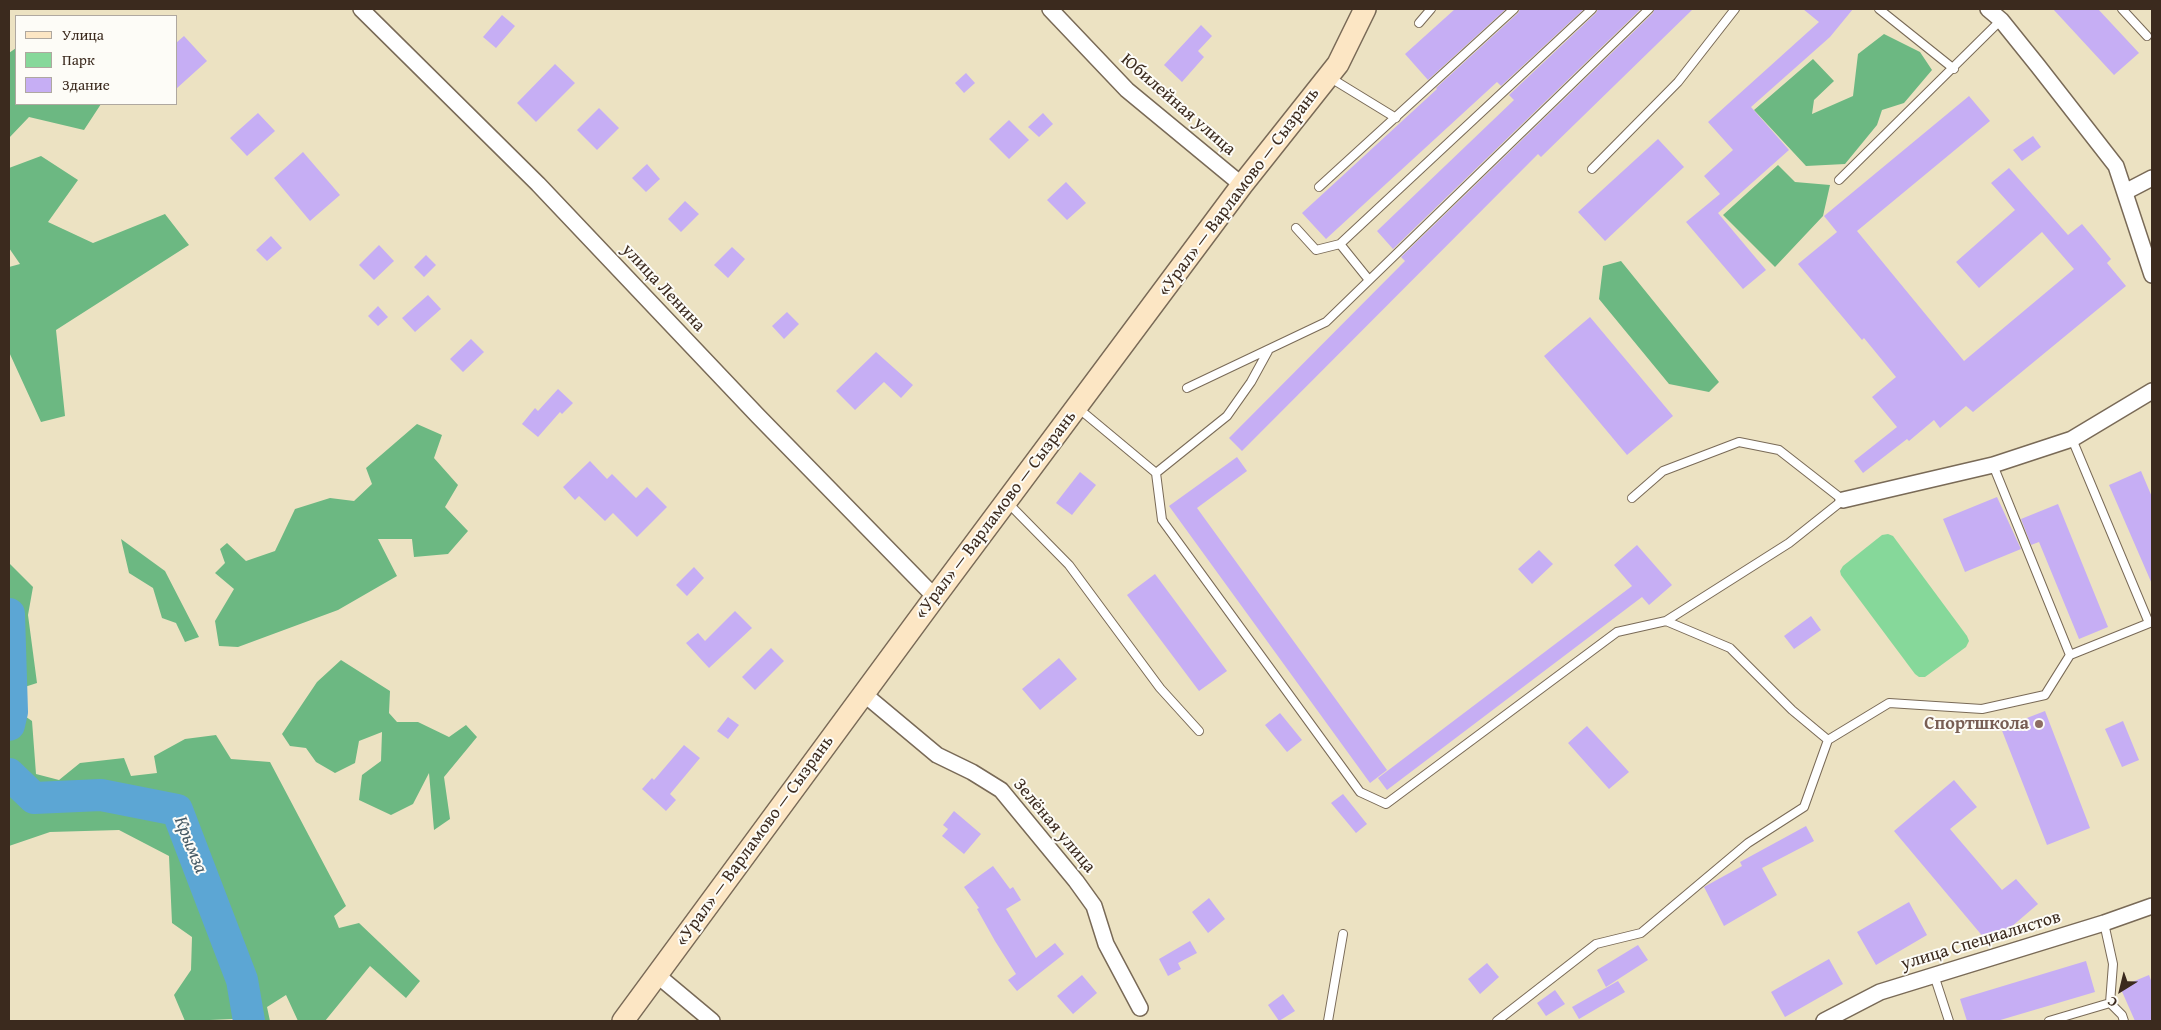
<!DOCTYPE html>
<html>
<head>
<meta charset="utf-8">
<style>
	body { margin:0 }
	#map { position:relative; width:2161px; height:1030px; overflow:hidden; background:#ece2c2; font-family:"Gentium Book Plus",serif }
	canvas { display:block }
	.frame { position:absolute; inset:0; border:10px solid #3b2a1e; pointer-events:none }
	.legend { position:absolute; left:15px; top:15px; width:162px; height:90px; box-sizing:border-box; background:#fdfcf7; border:1px solid #afa8a0; margin:0; padding:6px 9px; list-style:none; font-size:15px; color:#3b2a1e }
	.legend li { display:flex; align-items:center; gap:10px; height:25px }
	.legend b { width:25px; border:1px solid #afa8a0 }
	.north { position:absolute; left:2096px; top:965px; width:50px; height:50px; -webkit-text-stroke:4px #fdfcf7; paint-order:stroke; rotate:216deg; font-size:14px; font-weight:700; line-height:20px; text-align:center; color:#3b2a1e }
	.north::after { content:''; display:block; margin:auto; width:18px; height:22px; background:#3b2a1e; clip-path:polygon(50% 0,100% 100%,50% 72%,0 100%) }
</style>
</head>
<body>
<div id="map">
<canvas width="2161" height="1030"></canvas>
<div class="frame"></div>
<ul class="legend">
<li><b style="height:6px;background:#fce6c4"></b>Улица</li>
<li><b style="height:14px;background:#86d89a"></b>Парк</li>
<li><b style="height:14px;background:#c6aef4"></b>Здание</li>
</ul>
<div class="north">С</div>
</div>
<script>
const c = document.querySelector('canvas').getContext('2d');
c.lineJoin = 'round';
function fill(path, color) { c.fillStyle = color; c.fill(path, 'evenodd'); }
const poly = rows => new Path2D(rows.map(r => 'M' + r).join(''));
function trace(path, color, width, dash) { c.strokeStyle = color; c.lineWidth = width; c.lineCap = dash ? 'butt' : 'round'; c.setLineDash(dash || []); c.stroke(path); }
function write(font, color, halo, rows, align = 'center') {
  c.font = font + ' "Gentium Book Plus",serif'; c.lineWidth = 4; c.setLineDash([]); c.textBaseline = 'middle'; c.strokeStyle = halo; c.fillStyle = color; for (const [text, x, y, turn = 0] of rows) {
    c.save(); c.translate(x, y); c.rotate((+turn || 0) * Math.PI / 180); c.textAlign = isNaN(turn) ? turn : align; if (halo) c.strokeText(text, 0, 0); c.fillText(text, 0, 0); c.restore();
  }
}
fill(poly([
	[1888,534,1893,536,1967,636,1969,641,1966,647,1925,677,1919,677,1915,674,1841,575,1840,571,1843,566,1882,535]
]), '#86d89a');
fill(poly([
	[1884,34,1920,52,1932,70,1904,103,1882,110,1877,125,1845,164,1806,166,1754,110,1813,59,1834,81,1814,100,1812,114,1853,96,1858,54],
	[16,48,16,104,101,104,84,130,29,117,9,138,9,53],
	[41,156,78,180,48,222,93,243,165,214,189,245,56,330,65,416,41,422,9,352,9,267,20,264,9,248,9,168],
	[1778,165,1795,182,1830,185,1823,216,1775,267,1723,215],
	[1621,261,1719,382,1709,392,1669,384,1599,299,1603,266],
	[417,424,442,435,434,458,458,485,445,507,468,531,448,554,414,557,412,539,378,539,397,576,338,610,238,647,219,646,215,621,234,589,215,573,225,563,220,549,227,543,246,561,275,551,295,509,330,498,354,501,372,484,366,468],
	[121,539,165,571,199,637,185,642,176,623,162,618,153,588,129,573],
	[9,563,33,587,28,615,37,683,9,692],
	[341,660,390,691,389,713,397,722,418,722,449,737,466,725,477,737,444,777,450,819,434,830,429,773,413,804,391,815,359,800,362,775,381,761,382,732,359,741,355,763,335,773,316,762,306,748,290,746,282,734,317,682],
	[9,710,16,710,32,721,36,774,59,780,80,763,124,758,131,776,157,773,154,756,185,739,216,735,231,759,270,762,346,906,334,916,339,928,359,923,420,981,406,998,370,966,325,1021,298,1021,286,995,267,1007,270,1021,234,1021,234,1019,185,1021,174,995,191,970,192,937,172,923,169,856,119,830,50,832,9,846]
]), '#6cb882');
trace(poly([
	[9,614,12,712,9,725],
	[9,774,34,798,101,795,177,810,242,980,249,1021]
]), '#5ca6d4', 32);
fill(poly([
	[1455,9,1506,9,1428,80,1405,54],
	[1520,9,1584,9,1501,86,1497,82,1326,239,1302,213,1437,89,1436,88,1518,13],
	[1598,9,1641,9,1393,249,1377,231,1514,100,1509,95,1596,13],
	[1654,9,1693,9,1541,157,1538,154,1242,451,1229,438,1405,261,1401,257,1653,13],
	[1803,9,1853,9,1830,37,1751,107,1789,150,1718,213,1766,270,1743,289,1686,222,1720,194,1704,176,1733,150,1708,122,1819,22],
	[2053,9,2098,9,2139,53,2114,75],
	[502,15,515,26,496,48,483,37],
	[1201,25,1212,36,1198,51,1204,57,1182,82,1164,65],
	[184,36,207,61,176,89,176,43],
	[555,64,575,83,536,122,517,103],
	[966,73,975,83,964,93,955,83],
	[1969,96,1990,121,1857,231,1964,361,2074,269,2042,232,1979,288,1956,262,2015,210,1991,183,2009,168,2068,235,2082,224,2111,259,2107,263,2126,286,1973,412,1966,406,1940,428,1934,420,1909,441,1907,439,1863,473,1854,461,1897,427,1872,397,1896,377,1864,338,1862,340,1798,264,1837,232,1824,216],
	[599,108,619,128,597,150,577,130],
	[258,113,275,131,247,156,230,138],
	[1043,113,1053,124,1039,137,1028,127],
	[1009,120,1029,140,1009,159,989,139],
	[2033,136,2041,147,2022,161,2013,150],
	[1658,139,1684,167,1605,241,1578,212],
	[303,152,340,195,310,221,274,178],
	[647,164,660,179,646,192,632,178],
	[1066,182,1086,203,1067,220,1047,200],
	[685,201,699,214,681,232,668,219],
	[271,236,282,248,267,261,256,250],
	[379,245,394,261,374,280,359,265],
	[732,247,745,259,728,278,714,265],
	[426,255,436,265,424,277,414,267],
	[428,295,441,309,415,332,402,318],
	[378,306,388,317,378,326,368,316],
	[787,312,799,324,784,339,772,326],
	[1590,317,1673,416,1627,455,1544,356],
	[471,339,484,352,463,372,450,359],
	[876,352,913,385,901,398,884,382,855,410,836,391],
	[558,389,573,403,562,414,560,412,538,437,522,424,535,408,538,411],
	[1237,457,1247,471,1197,508,1387,770,1370,783,1169,506],
	[590,461,607,479,612,474,636,498,647,487,667,507,637,537,613,513,605,521,579,496,575,500,563,487],
	[2141,471,2152,497,2152,584,2109,485],
	[1080,472,1096,485,1072,515,1056,503],
	[1997,497,2021,549,1965,572,1943,519],
	[2058,504,2108,627,2079,639,2039,542,2031,545,2021,519],
	[1637,545,1672,585,1649,605,1642,597,1387,790,1378,778,1632,586,1614,565],
	[1539,550,1553,564,1532,584,1518,569],
	[694,567,704,578,687,596,676,585],
	[1155,574,1227,671,1199,691,1127,595],
	[735,611,752,628,709,668,686,643,698,633,705,641],
	[1811,616,1821,630,1794,649,1784,636],
	[771,648,784,661,755,690,742,677],
	[1059,658,1077,679,1040,710,1022,689],
	[2045,711,2090,828,2047,845,2001,728],
	[1280,713,1302,740,1287,752,1265,725],
	[728,717,739,725,728,739,717,731],
	[2123,721,2139,760,2122,767,2105,729],
	[1587,726,1629,772,1609,789,1568,743],
	[684,745,700,758,670,794,676,800,666,811,642,789,652,778,654,780],
	[1954,780,1977,807,1950,829,2002,890,2016,879,2038,904,1990,945,1894,831],
	[1343,794,1367,824,1356,833,1331,803],
	[954,811,981,834,964,854,942,836,948,829,943,825],
	[1806,826,1814,841,1762,868,1777,895,1724,926,1704,887,1742,866,1740,862],
	[993,866,1010,889,1013,887,1021,900,1006,909,1036,958,1055,943,1064,954,1017,991,1008,980,1016,974,995,941,977,909,979,908,964,887],
	[1209,898,1225,919,1208,933,1192,912],
	[1909,902,1927,935,1876,965,1857,932],
	[1190,941,1197,953,1178,963,1181,969,1168,976,1159,959],
	[1638,945,1648,960,1606,987,1597,970],
	[1829,959,1843,984,1785,1017,1771,992],
	[2086,961,2095,992,1997,1021,1967,1021,1960,999],
	[1487,963,1499,977,1480,994,1468,979],
	[1082,975,1097,993,1073,1014,1057,996],
	[2149,975,2152,983,2152,1021,2135,1021,2120,987],
	[1618,981,1625,992,1579,1019,1572,1007],
	[1555,990,1565,1004,1546,1016,1537,1003],
	[1283,994,1295,1011,1279,1021,1268,1005]
]), '#c6aef4');
const service = poly([
	[1879,9,1954,69],
	[2122,9,2147,36],
	[1419,23,1431,9],
	[1329,77,1396,118],
	[1592,169,1678,82,1735,9],
	[1839,180,2001,20],
	[1319,187,1514,9],
	[1296,228,1316,250,1340,244,1592,9],
	[1340,244,1369,280],
	[1187,388,1326,322,1649,9],
	[1078,408,1156,473,1162,520,1360,792,1386,804,1617,632,1666,621,1730,648,1792,710,1828,740],
	[2072,439,2149,623],
	[1993,465,2070,655],
	[1156,473,1227,416,1251,382,1268,351],
	[1632,498,1663,471,1739,442,1779,450,1843,500,1789,543,1666,621],
	[1008,503,1069,565,1160,688,1199,731],
	[1934,975,1949,1021],
	[2110,1003,2122,1015,2124,1021],
	[1328,1021,1343,934],
	[1497,1021,1596,944,1641,933,1748,843,1804,807,1828,740,1889,703,1982,709,2045,695,2070,655,2152,622],
	[2049,1021,2110,1003,2113,964,2104,923]
]);
const minor = poly([
	[361,9,538,184,758,416,935,597],
	[1050,9,1127,90,1242,185],
	[1988,9,2001,20,2038,66,2116,166,2152,275],
	[2125,192,2152,178],
	[1843,500,1993,465,2072,439,2152,391],
	[864,694,937,755,972,772,1001,790,1076,881,1094,906,1106,944,1140,1008],
	[657,975,712,1021],
	[1824,1021,1880,992,2104,923,2152,906]
]);
const secondary = poly([
	[623,1021,935,597,1242,185,1338,64,1365,9]
]);
trace(service, '#796a57', 10);
trace(minor, '#796a57', 18);
trace(secondary, '#796a57', 24);
trace(service, '#fff', 8);
trace(minor, '#fff', 15);
trace(secondary, '#fce6c4', 21);
for (const [x, y, r, color] of [
	[2039,724,5,"#8d6e63"]
]) { const dot = new Path2D(); dot.arc(x, y, r, 0, 2 * Math.PI); c.fillStyle = color; c.fill(dot); trace(dot, '#fdfcf7', 2); }
write('18px', '#3b2a1e', '#fdfcf7', [
	["Юбилейная улица",1178,105,41],
	["«Урал» — Варламово — Сызрань",1239,192,-53],
	["улица Ленина",663,288,47],
	["«Урал» — Варламово — Сызрань",996,515,-53],
	["Зелёная улица",1054,826,50],
	["«Урал» — Варламово — Сызрань",755,841,-54],
	["улица Специалистов",1981,941,-17]
]);
write('bold 18px', '#785e54', '#fdfcf7', [
	["Спортшкола",2029,724]
], 'right');
write('italic 19px', '#485c67', '#fdfcf7', [
	["Крымза",190,845,68]
]);
</script>
</body>
</html>
